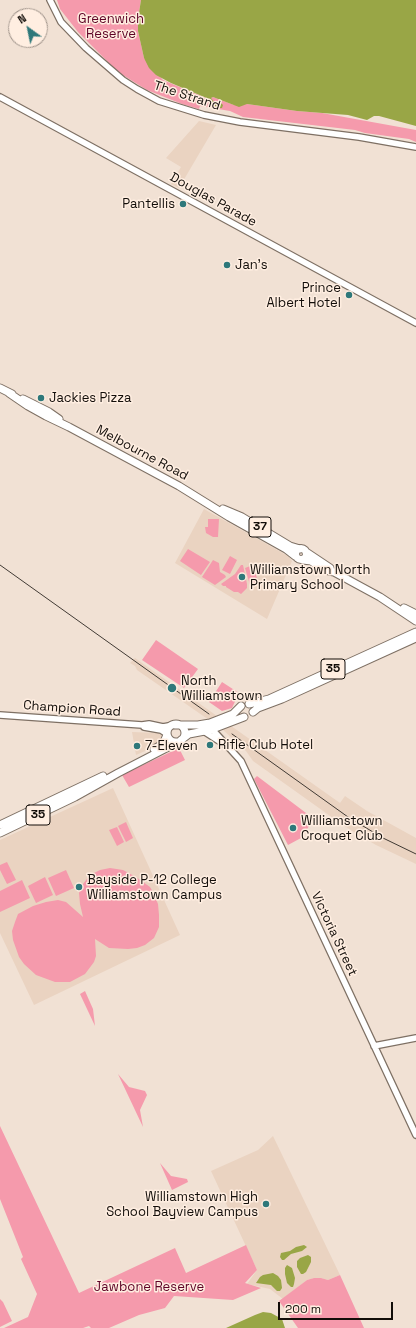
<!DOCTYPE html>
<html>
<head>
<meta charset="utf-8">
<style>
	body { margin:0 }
	#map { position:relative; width:416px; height:1328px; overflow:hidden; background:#f1e1d4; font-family:"Space Grotesk",sans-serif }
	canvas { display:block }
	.north { position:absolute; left:8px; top:8px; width:40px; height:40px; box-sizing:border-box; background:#ffeee1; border:1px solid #a0948b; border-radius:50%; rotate:327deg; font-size:11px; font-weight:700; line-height:16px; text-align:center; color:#120d09 }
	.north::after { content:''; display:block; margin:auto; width:14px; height:18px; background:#2e787a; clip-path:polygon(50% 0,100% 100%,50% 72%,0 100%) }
	.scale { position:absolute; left:278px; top:1302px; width:115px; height:18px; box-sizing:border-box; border:2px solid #120d09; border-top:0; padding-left:5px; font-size:12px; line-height:14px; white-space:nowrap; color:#120d09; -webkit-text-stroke:3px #ffeee1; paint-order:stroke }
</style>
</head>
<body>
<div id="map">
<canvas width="416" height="1328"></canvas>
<div class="north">N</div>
<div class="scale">200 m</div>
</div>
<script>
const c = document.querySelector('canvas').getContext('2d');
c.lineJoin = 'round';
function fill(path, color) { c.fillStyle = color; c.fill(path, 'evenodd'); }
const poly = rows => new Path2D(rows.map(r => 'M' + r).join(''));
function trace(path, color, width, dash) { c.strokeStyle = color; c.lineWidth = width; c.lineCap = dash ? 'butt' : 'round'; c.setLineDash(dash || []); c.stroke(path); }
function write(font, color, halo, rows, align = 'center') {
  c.font = font + ' "Space Grotesk",sans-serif'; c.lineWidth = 3; c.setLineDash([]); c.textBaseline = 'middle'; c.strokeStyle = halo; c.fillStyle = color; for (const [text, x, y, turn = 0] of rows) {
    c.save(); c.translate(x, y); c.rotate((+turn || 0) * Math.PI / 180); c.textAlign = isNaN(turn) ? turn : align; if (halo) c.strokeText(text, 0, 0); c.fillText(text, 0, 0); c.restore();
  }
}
fill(poly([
	[199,121,216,125,179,188,171,184,181,167,166,158],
	[204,509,288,556,292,561,267,619,175,563],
	[135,658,340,803,345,796,367,811,416,838,416,864,376,845,357,834,340,823,253,761,246,751,222,729,137,670,135,666,130,663],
	[132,732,158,733,162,735,163,739,161,744,136,755],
	[113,788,180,935,34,1005,0,933,0,840],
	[273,1136,340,1275,328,1280,321,1278,314,1278,307,1280,283,1299,270,1289,247,1284,257,1270,211,1171,258,1150]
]), '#ead3c1');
fill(poly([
	[57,0,141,0,138,19,138,31,144,58,163,80,208,99,213,97,234,105,247,104,297,111,322,113,416,130,416,142,409,139,365,133,355,130,243,117,230,111,200,106,199,109,182,104,147,90,118,72,78,32,60,9],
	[208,519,219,519,218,537,213,537,206,533,205,527,208,527],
	[188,549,210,562,201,575,180,561],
	[230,556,237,560,230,574,222,570],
	[213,560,219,563,220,572,225,575,226,577,215,585,202,577],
	[241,565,243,565,247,584,247,588,241,594,238,592,234,592,226,587,226,586,223,586,221,584,235,574],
	[253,565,258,582,250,585,245,568],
	[156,640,198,669,184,688,142,660],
	[222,682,239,693,232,708,222,711,209,702],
	[179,748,185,760,129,787,122,775],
	[257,776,314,819,301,838,288,845,254,779],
	[126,822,133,838,126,842,118,826],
	[117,827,124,842,117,846,109,830],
	[7,862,16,880,7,884,0,870,0,865],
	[110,868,123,870,136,877,150,887,153,892,158,904,159,915,159,927,154,938,145,945,137,948,128,949,109,948,95,939,96,956,94,962,85,974,70,982,55,982,36,975,24,964,19,957,13,940,12,931,15,922,18,914,33,906,46,902,58,900,66,902,83,917,80,904,79,893,83,884,90,875,100,870],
	[66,870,74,888,56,896,48,878],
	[45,877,53,895,36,903,28,886],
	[22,880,30,898,0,912,0,891],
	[85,991,93,1009,95,1026,80,994],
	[118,1074,129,1087,145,1091,147,1095,140,1110,143,1127],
	[0,1126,79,1293,175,1248,186,1273,246,1245,257,1270,245,1283,261,1288,233,1300,174,1296,165,1308,139,1315,109,1328,91,1328,89,1326,83,1328,4,1328,28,1317,37,1294,21,1259,23,1257,0,1199],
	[160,1163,171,1176,187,1179,188,1182,172,1190],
	[340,1275,364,1328,298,1328,279,1301,307,1280,314,1278,321,1278,328,1280],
	[0,1299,3,1302,12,1321,0,1327]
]), '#f59aac');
fill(poly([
	[141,0,416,0,416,126,379,116,374,116,367,120,348,115,297,111,247,104,239,107,213,97,211,98,215,103,221,103,223,105,222,108,218,108,215,106,209,99,171,83,156,75,149,68,144,58,138,31,138,19],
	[304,1245,307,1247,302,1251,291,1254,284,1260,282,1260,280,1257,281,1253,290,1251,296,1247],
	[308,1255,311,1257,311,1262,306,1272,303,1274,301,1274,297,1267,297,1261,300,1258],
	[287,1265,292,1268,295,1278,294,1284,293,1287,291,1287,287,1283,285,1274,285,1268],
	[273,1273,278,1276,281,1280,282,1288,280,1291,277,1291,271,1285,256,1283,260,1277,263,1275],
	[263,1312,271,1313,282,1319,285,1328,226,1328,255,1315]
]), '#99a646');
const minor = poly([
	[50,0,61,22,86,48,123,80,137,89,159,101,204,115,240,122,359,137,416,147],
	[0,97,416,323],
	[0,715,142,725,149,724,163,727,174,725],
	[144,727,161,730,167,734],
	[211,728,241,761,416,1135],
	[205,732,222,743],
	[374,1046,416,1038]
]);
const major = poly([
	[0,388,12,394],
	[9,393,28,406,46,416,69,427,179,486,229,517,286,549,295,556],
	[23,399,49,412,59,419],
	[223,509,242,517,290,546,300,549],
	'295.5 554a5.5 5.5 0 1 1 11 0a5.5 5.5 0 1 1-11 0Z',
	[306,552,330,568],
	[303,560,311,561,325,570,334,572,380,597,416,621],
	[404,608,416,614],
	[249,704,269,699,416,632],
	[253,712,258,708,282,699,416,638],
	'167 733a9 9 0 1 1 18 0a9 9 0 1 1-18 0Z',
	[175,725,198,725,210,723,233,714,241,706],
	[181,740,189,734,210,730,244,717],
	[154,749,163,744,167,735],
	[0,825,103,776],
	[0,833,75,797,118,773,180,741]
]);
trace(minor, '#7e7064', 8);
trace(major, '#7e7064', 9);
trace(minor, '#fff', 5.5);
trace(major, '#fff', 7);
trace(poly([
	[0,565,209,714],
	[232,734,348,817,383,838,416,854]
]), '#413a34', 1);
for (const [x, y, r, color] of [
	[183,204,4,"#2e787a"],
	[227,265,4,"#2e787a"],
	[349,295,4,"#2e787a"],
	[41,398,4,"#2e787a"],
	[242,577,4,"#2e787a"],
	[172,688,5,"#2e787a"],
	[210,745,4,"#2e787a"],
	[137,746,4,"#2e787a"],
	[293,828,4,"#2e787a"],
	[79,887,4,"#2e787a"],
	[266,1204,4,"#2e787a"]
]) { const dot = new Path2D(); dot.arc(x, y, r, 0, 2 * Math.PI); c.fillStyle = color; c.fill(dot); trace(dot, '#ffeee1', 1.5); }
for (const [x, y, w] of [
	[260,527,22],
	[333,669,24],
	[38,815,24]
]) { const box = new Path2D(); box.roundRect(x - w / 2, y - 10, w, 20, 3); c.fillStyle = '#ffeee1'; c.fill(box); trace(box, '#120d09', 1); }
write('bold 12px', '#120d09', null, [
	["37",260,527],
	["35",333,669],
	["35",38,815]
]);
write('13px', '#5e0326', '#ffeee1', [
	["Greenwich",111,19],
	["Reserve",111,34],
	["Jawbone Reserve",149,1287]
]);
write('13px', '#120d09', '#ffeee1', [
	["The Strand",187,96,18],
	["Douglas Parade",213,200,29],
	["Melbourne Road",142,453,28],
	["Champion Road",72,709,4],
	["Victoria Street",334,934,65]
]);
write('13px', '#120d09', '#ffeee1', [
	["Pantellis",175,204,"right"],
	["Jan's",235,265],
	["Prince",341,288,"right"],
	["Albert Hotel",341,303,"right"],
	["Jackies Pizza",49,398],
	["Williamstown North",250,570],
	["Primary School",250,585],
	["North",181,681],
	["Williamstown",181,696],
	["Rifle Club Hotel",218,745],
	["7-Eleven",145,746],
	["Williamstown",301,821],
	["Croquet Club",301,836],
	["Bayside P-12 College",87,880],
	["Williamstown Campus",87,895],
	["Williamstown High",258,1197,"right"],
	["School Bayview Campus",258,1212,"right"]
], 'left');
</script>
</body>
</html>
